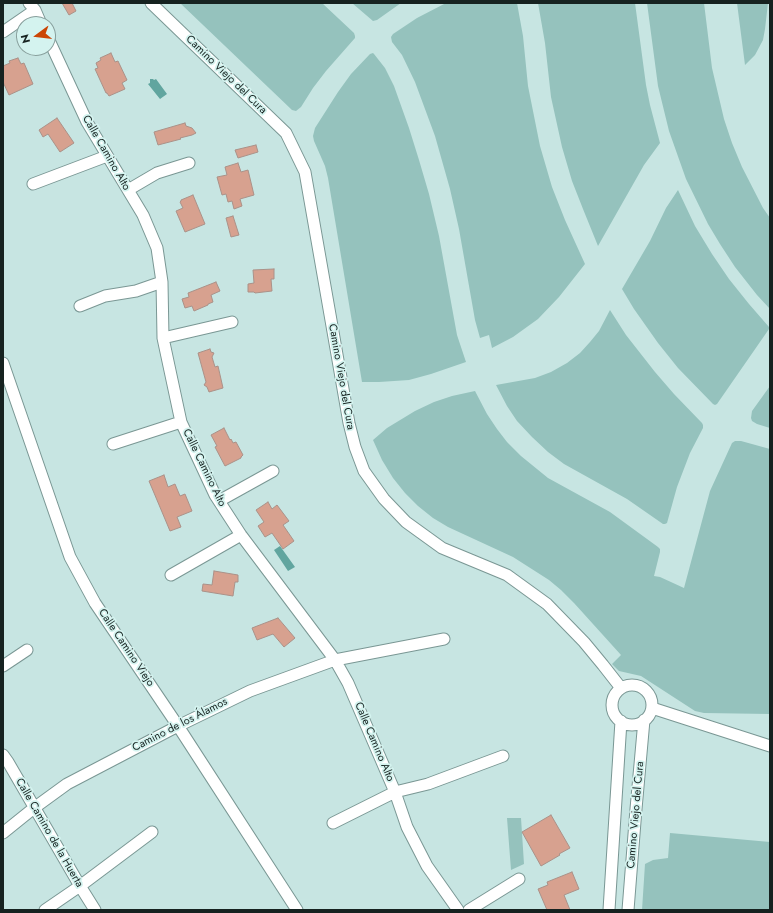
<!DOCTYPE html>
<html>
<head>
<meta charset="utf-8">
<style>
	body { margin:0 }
	#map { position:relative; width:773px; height:913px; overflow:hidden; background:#c7e5e2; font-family:Jost,sans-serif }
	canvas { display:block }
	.frame { position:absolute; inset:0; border:4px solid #162220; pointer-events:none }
	.north { position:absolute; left:16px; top:16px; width:40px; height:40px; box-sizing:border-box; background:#d4f3ef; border:1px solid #889f9c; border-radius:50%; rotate:255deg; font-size:11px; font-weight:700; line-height:16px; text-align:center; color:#162220 }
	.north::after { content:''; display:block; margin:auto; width:14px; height:18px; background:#cb4504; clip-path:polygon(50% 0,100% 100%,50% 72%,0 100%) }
</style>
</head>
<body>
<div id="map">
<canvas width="773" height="913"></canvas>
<div class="frame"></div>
<div class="north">N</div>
</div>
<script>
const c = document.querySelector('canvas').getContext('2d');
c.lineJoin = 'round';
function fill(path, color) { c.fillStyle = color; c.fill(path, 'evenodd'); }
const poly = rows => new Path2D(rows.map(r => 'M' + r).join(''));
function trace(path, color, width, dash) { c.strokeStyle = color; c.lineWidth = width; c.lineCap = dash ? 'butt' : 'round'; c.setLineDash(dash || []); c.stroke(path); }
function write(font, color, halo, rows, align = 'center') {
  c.font = font + ' Jost,sans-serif'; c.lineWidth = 3.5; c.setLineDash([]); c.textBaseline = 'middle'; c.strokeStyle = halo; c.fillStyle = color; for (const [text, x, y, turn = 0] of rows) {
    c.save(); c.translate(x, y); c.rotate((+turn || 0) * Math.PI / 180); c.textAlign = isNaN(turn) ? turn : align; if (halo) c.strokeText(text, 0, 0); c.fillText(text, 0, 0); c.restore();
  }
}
fill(poly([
	[180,3,322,3,354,33,355,36,355,38,326,71,313,88,301,107,296,111,292,110],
	[352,3,401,3,377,20,373,21],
	[446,3,517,3,523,36,528,86,540,146,552,187,565,220,585,264,559,297,538,319,513,337,492,348,489,335,480,338,475,320,459,229,450,189,435,136,415,82,402,55,392,42,391,37,393,34,417,18],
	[538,3,635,3,646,85,650,105,660,143,644,165,598,246,583,209,572,181,562,147,551,97,545,43],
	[647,3,704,3,712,68,724,119,732,143,742,167,763,208,770,218,770,309,757,295,735,267,720,244,708,224,686,179,669,131,658,86],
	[737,3,768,3,765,29,763,40,755,55,745,65],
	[373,53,374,54,385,68,394,86,409,128,419,160,429,194,439,236,457,335,466,362,431,374,409,380,379,382,362,382,328,178,325,166,314,141,313,136,315,128,338,92,351,74,370,54],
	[678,190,695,226,712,254,729,279,749,304,769,327,769,329,717,404,715,405,713,404,678,368,658,343,634,309,622,289,650,241,666,208],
	[610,310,626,335,655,372,674,394,702,423,703,425,703,428,690,453,677,487,667,523,665,524,663,524,627,499,564,464,548,452,532,437,517,421,507,406,496,385,535,378,551,372,567,363,580,353,590,342,599,331],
	[770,386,770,428,757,424,752,421,751,418,752,411],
	[475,391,487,414,497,429,507,442,521,456,548,478,610,512,658,547,660,549,660,552,654,576,660,577,684,588,710,491,732,443,735,441,741,441,770,449,770,714,704,713,695,711,641,676,619,671,612,664,621,655,574,603,561,590,549,580,513,557,448,527,433,518,418,506,405,493,393,478,382,460,373,440,387,428,415,411,434,402,452,396],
	[507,818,521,818,524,864,511,870],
	[670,833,770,842,770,910,642,910,645,864,653,860,668,858]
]), '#95c2bd');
fill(poly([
	[150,79,153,79,154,80,156,79,167,94,160,99,148,84,150,83],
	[280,546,295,567,288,571,274,550]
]), '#61a59f');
const building = poly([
	[62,3,72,3,76,11,69,15,62,3],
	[111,53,115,62,118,61,127,80,122,83,125,89,109,96,107,93,106,93,95,69,98,68,96,63,101,60,100,58,111,53],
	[18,58,21,64,24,63,33,84,9,95,3,82,3,66,10,63,9,61,18,58],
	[57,118,74,143,60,152,48,134,43,137,39,130,57,118],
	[185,123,186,126,192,128,196,133,192,135,180,138,181,139,158,145,154,132,185,123],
	[256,145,258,152,238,158,235,150,256,145],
	[238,163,241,172,248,170,254,195,240,199,242,206,234,209,232,201,228,202,226,194,222,195,217,177,227,175,225,167,238,163],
	[193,195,205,224,185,232,176,211,183,208,180,202,181,201,181,200,193,195],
	[233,216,239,235,231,237,226,218,233,216],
	[274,269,274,279,271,279,272,291,255,293,254,292,248,292,248,284,254,283,253,270,274,269],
	[216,282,220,291,211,295,213,302,208,304,208,305,194,311,192,306,185,308,182,299,189,297,188,293,216,282],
	[210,349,211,352,214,353,212,357,215,367,218,366,223,388,209,392,207,387,204,385,206,382,198,353,210,349],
	[224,428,230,440,231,439,233,443,236,442,243,455,241,457,241,458,225,466,215,447,217,446,211,435,224,428],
	[164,475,168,487,175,484,180,496,185,494,192,511,177,517,181,527,170,531,149,481,164,475],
	[268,502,272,509,277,505,289,521,283,525,294,541,283,549,272,533,265,537,258,526,264,522,256,510,268,502],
	[214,571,238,575,238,582,235,582,233,596,202,591,203,584,212,585,214,571],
	[278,618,295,638,284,647,273,634,257,640,252,628,278,618],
	[551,815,570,848,559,854,560,855,541,866,522,832,551,815],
	[572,872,579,889,564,895,570,910,547,910,538,889,548,885,547,882,572,872]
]);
fill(building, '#d7a18f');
trace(building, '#aa9188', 1);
const minor = poly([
	[29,3,35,10,41,24],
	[151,3,286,133,305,172,349,423,355,447,364,471,384,499,406,522,442,548,507,575,547,604,584,642,603,665,621,688],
	[3,32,35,10],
	[48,38,87,122,143,215,157,248,162,282,163,338,181,422,215,495,241,535,335,660,348,683,395,792,407,827,427,866,458,910],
	[33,184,107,156],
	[128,190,157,173,189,163],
	[80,306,105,296,136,291,162,282],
	[163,338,232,322],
	[3,363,70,557,95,603,178,726,297,910],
	[113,444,181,422],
	[219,501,273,471],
	[171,575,241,535],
	[3,666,27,650],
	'612 705a20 20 0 1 1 40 0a20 20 0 1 1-40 0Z',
	[652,708,770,746],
	[3,755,8,762,80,886,95,910],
	[333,823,395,792,428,784,503,756],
	[3,833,34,808,67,784,178,726,250,691,335,660,444,639],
	[45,910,80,886,152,832],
	[469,910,519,879],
	[609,910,621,721],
	[628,910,636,809,644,720]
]);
trace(minor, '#7a9794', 13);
trace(minor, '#fff', 11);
write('11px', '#162220', '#d4f3ef', [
	["Camino Viejo del Cura",226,75,44],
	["Calle Camino Alto",106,153,60],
	["Camino Viejo del Cura",341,377,80],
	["Calle Camino Alto",204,468,64],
	["Calle Camino Viejo",126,648,56],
	["Camino de los Álamos",180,725,-27],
	["Calle Camino Alto",374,742,67],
	["Camino Viejo del Cura",636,815,-85],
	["Calle Camino de la Huerta",49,833,60]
]);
</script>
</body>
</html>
